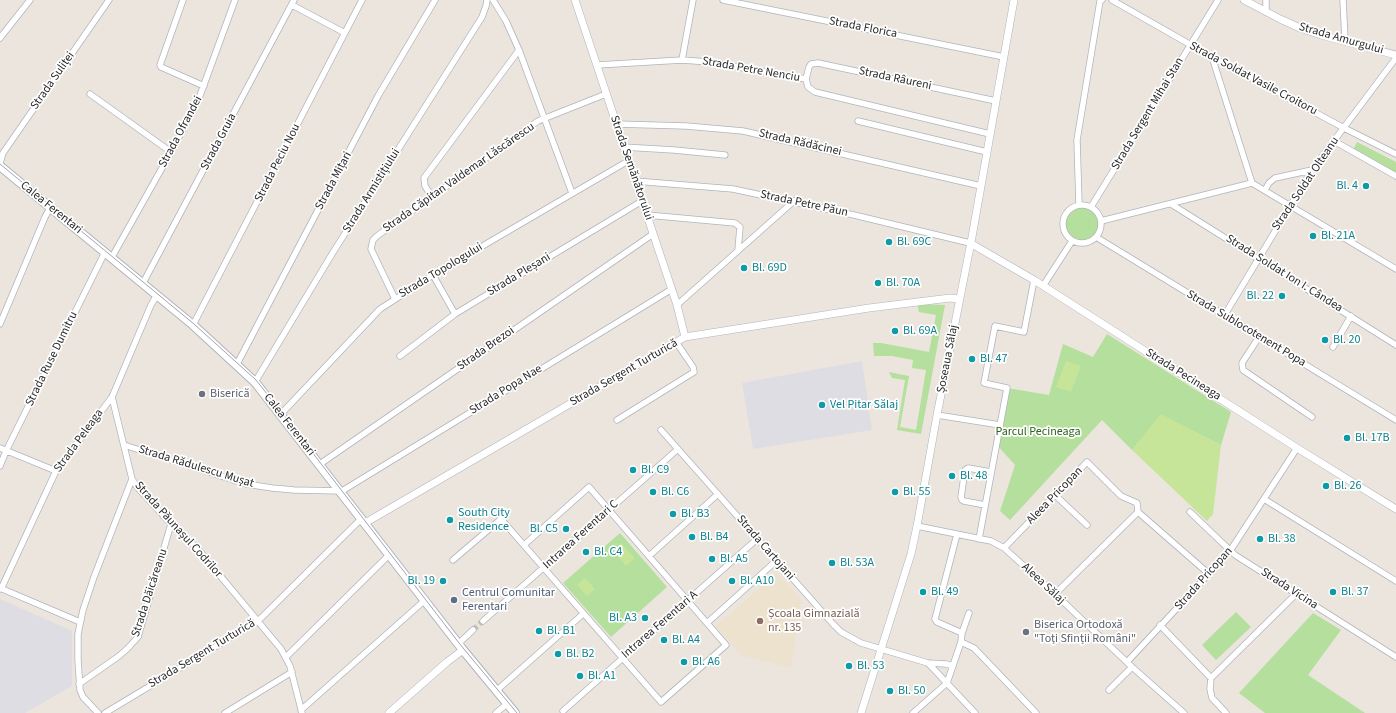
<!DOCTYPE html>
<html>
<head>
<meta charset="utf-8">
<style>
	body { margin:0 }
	canvas { display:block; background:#ebe5dd }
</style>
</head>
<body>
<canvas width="1396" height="713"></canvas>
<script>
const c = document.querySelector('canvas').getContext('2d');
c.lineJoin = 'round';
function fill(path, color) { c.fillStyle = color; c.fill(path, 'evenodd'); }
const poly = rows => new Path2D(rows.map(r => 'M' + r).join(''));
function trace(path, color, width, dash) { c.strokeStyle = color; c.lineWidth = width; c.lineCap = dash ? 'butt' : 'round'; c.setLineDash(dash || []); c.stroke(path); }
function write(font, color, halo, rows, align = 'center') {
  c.font = font + ' "Source Sans 3",sans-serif'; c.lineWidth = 3.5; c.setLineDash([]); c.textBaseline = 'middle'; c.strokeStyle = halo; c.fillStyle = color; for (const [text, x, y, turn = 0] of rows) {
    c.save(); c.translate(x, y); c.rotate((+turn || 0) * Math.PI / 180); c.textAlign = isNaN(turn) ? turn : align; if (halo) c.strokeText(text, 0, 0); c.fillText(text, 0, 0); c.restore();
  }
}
fill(poly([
	[862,361,872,430,753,449,742,383],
	[0,599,72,631,72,686,25,713,0,713]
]), '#dfdde4');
fill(poly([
	[777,573,801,600,791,668,741,655,716,626]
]), '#ece2ce');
fill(poly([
	[1357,142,1396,162,1396,173,1353,150],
	'1064 224a18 18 0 1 1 36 0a18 18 0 1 1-36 0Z',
	[917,304,945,305,921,434,897,430,905,380,892,378,889,372,909,376,900,427,916,430,926,370,912,368,913,360,892,356,874,356,873,343,881,343,929,352,936,315,919,312],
	[1107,334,1231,412,1221,445,1161,415,1132,450,1102,420,1010,520,1000,511,1015,465,996,444,1007,388,1049,395,1063,344,1093,357],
	[620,533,667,587,611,637,563,583],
	[1236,612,1251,627,1216,660,1202,645],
	[1313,613,1341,630,1308,675,1365,713,1265,713,1239,693]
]), '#b4df9d');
fill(poly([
	[1066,361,1081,366,1071,392,1056,387],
	[1161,414,1221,445,1213,514,1207,521,1132,450],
	[621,543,635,558,626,566,613,550],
	[585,578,595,589,587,596,577,585]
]), '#c6e599');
trace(poly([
	[473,630,483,621]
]), '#c4c0b9', 5.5, [5.5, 3]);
const minor = poly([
	[183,0,160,65,161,67,204,86],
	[493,0,506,21,519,50,572,193],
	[723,0,1004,57],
	[1112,0,1212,57,1344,128,1396,154],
	[1266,0,1266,12],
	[1343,0,1345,40],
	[292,5,345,33],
	[0,38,30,0],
	[1212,57,1252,183],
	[682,60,693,0],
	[597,65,682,60,709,62,806,79],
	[90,94,171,152],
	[858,121,987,152],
	[616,124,686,126,743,131,981,186],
	[990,134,815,92,808,87,806,79,809,67,811,64,818,63,996,101],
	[1334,141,1396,176],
	[623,147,674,150,725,155],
	[0,163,3,153,109,0],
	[635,181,733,189,854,215,970,243],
	[1252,183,1396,269],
	[1265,190,1269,183,1275,178,1312,170],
	[432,197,425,186,424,178,519,50],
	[1079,204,1077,140,1100,1,1102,0],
	[1171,204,1396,345],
	'1063 224a19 19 0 1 1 38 0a19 19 0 1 1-38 0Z',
	[1091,207,1218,0],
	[647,215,735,223,740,227,738,250],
	[1101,221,1252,183],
	[1096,237,1396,420],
	[112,257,171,152,198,101,235,0],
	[433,275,455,314],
	[143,283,294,0],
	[1043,286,1072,241],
	[395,299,371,249,373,240,377,236,538,121,606,94],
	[677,305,794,201],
	[1224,316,1312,170,1396,58],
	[0,324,45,217,50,208],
	[193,325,362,0],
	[1259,337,1242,363,1243,370,1312,417],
	[1333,347,1351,316],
	[400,356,455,314,642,201],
	[237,364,378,96,435,0],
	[255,382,332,254,482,17,486,6,487,0],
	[112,397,132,479,137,487,171,524,198,549,281,649,290,666,302,713],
	[281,414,380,309,433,275,628,161],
	[937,415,1000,425],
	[617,420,694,372,693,367,676,342],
	[661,430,833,624,841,632,861,643,928,663,975,713],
	[124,445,246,484,272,488,294,490,342,491,672,289],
	[0,448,56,471],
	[320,464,653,234],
	[0,466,6,451,105,252],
	[1055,495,1087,525],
	[1264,499,1396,581],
	[985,505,964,501,962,500,961,497,965,470,968,468,991,472],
	[1190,512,1235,555,1396,657],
	[917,526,991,541,1004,548,1055,594,1132,667,1184,713],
	[957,534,935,619,937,622,962,633],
	[979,539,1007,388,984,383,995,326,1024,332,1034,280],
	[1004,548,1087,462,1121,496,1137,503,1138,512,1209,574],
	[649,556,718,494],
	[453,560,501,519,661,702,726,645,589,487,524,545],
	[0,588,80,622],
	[1,589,56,471,112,397,151,305,157,295],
	[1055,594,1138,512],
	[483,621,678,449],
	[707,623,776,561],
	[1160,625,1211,678],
	[961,642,962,633,969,613],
	[458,644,473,630],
	[286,657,389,555],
	[1127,662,1230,551,1297,448],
	[928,663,946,664,953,666],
	[79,684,119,656,128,648,138,637,171,524],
	[1109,690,1132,667],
	[496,691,583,614],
	[301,710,424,601],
	[563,711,757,539],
	[98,713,83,697,80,690,78,660,78,634,83,610,94,577,132,479],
	[105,713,258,621,361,519],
	[225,713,292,672],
	[496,713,507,704],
	[913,713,947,683,961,642,974,648,1036,713],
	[1226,713,1212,698,1210,689,1211,678,1296,594]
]);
const tertiary = poly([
	[575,0,677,305,685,337],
	[1244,0,1280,19,1300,28,1321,35,1396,55],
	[970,243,1034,280,1297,448,1396,509],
	[365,523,685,337,869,308,950,298,959,299],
	[389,713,447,662,463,650],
	[861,713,911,554,917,526,937,415,972,237,1014,0]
]);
const secondary = poly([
	[0,166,193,325,255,382,463,650,515,713]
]);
trace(minor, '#b0b4bd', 7);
trace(tertiary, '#b0b4bd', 8);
trace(secondary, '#b0b4bd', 10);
trace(minor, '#fff', 5.5);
trace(tertiary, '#fff', 7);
trace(secondary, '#fff', 8);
trace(poly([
	[0,164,194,324,256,380,282,413,459,643,517,713]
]), '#a0a3b3', 1);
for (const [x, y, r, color] of [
	[1366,186,4,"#0f9aa8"],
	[1313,236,4,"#0f9aa8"],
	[889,242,4,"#0f9aa8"],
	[744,268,4,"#0f9aa8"],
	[878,283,4,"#0f9aa8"],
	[1282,296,4,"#0f9aa8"],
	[895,331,4,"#0f9aa8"],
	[1325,340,4,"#0f9aa8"],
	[972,359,4,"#0f9aa8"],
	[202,394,4,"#6b7280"],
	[822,405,4,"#0f9aa8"],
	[1347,438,4,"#0f9aa8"],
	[633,470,4,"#0f9aa8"],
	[952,476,4,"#0f9aa8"],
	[1326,486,4,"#0f9aa8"],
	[653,492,4,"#0f9aa8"],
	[895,492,4,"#0f9aa8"],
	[673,514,4,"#0f9aa8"],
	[450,520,4,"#0f9aa8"],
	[566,529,4,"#0f9aa8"],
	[692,537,4,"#0f9aa8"],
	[1260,539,4,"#0f9aa8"],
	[586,552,4,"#0f9aa8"],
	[712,559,4,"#0f9aa8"],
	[832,563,4,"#0f9aa8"],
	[443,581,4,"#0f9aa8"],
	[732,581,4,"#0f9aa8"],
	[923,592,4,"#0f9aa8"],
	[1333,592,4,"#0f9aa8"],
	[454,600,4,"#5c6f8a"],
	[645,618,4,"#0f9aa8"],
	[760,621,4,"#8d6e63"],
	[539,631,4,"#0f9aa8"],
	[1026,632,4,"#6b7280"],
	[664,640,4,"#0f9aa8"],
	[558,654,4,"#0f9aa8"],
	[684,662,4,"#0f9aa8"],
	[849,666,4,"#0f9aa8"],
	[580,676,4,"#0f9aa8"],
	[890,691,4,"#0f9aa8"]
]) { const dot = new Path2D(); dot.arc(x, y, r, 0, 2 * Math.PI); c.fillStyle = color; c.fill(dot); trace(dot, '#fff', 1.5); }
write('12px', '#2a2a2a', '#fff', [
	["Strada Florica",863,28,11],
	["Strada Amurgului",1341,39,16],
	["Strada Petre Nenciu",751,70,10],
	["Strada Râureni",895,79,12],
	["Strada Soldat Vasile Croitoru",1253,79,28],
	["Strada Suliței",53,81,-55],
	["Strada Sergent Mihai Stan",1148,114,-59],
	["Strada Ofrandei",181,132,-62],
	["Strada Gruia",219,142,-62],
	["Strada Rădăcinei",800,143,13],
	["Strada Peciu Nou",278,163,-63],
	["Strada Semănătorului",631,168,71],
	["Strada Căpitan Valdemar Lăscărescu",459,178,-35],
	["Strada Mițari",334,181,-62],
	["Strada Soldat Olteanu",1306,184,-56],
	["Strada Armistițiului",372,191,-58],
	["Strada Petre Păun",804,204,12],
	["Calea Ferentari",51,208,39],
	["Strada Topologului",441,271,-31],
	["Strada Soldat Ion I. Cândea",1284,274,32],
	["Strada Pleșani",519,275,-31],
	["Strada Sublocotenent Popa",1246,329,31],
	["Strada Brezoi",486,349,-35],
	["Strada Ruse Dumitru",52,359,-64],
	["Șoseaua Sălaj",948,359,-79],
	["Strada Sergent Turturică",624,373,-30],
	["Strada Pecineaga",1183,375,32],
	["Strada Popa Nae",506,390,-32],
	["Calea Ferentari",289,425,52],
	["Strada Peleaga",79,441,-54],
	["Strada Rădulescu Mușat",196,467,17],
	["Aleea Pricopan",1055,496,-46],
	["Strada Păunașul Codrilor",178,530,48],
	["Intrarea Ferentari C",581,535,-42],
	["Strada Cartojani",765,548,49],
	["Strada Pricopan",1204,579,-48],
	["Aleea Sălaj",1043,584,43],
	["Strada Vicina",1289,589,33],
	["Strada Dăicăreanu",150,593,-72],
	["Intrarea Ferentari A",660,625,-41],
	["Strada Sergent Turturică",202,654,-31]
]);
write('12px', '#0d838f', '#fff', [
	["Bl. 4",1358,186,"right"],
	["Bl. 21A",1321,236],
	["Bl. 69C",897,242],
	["Bl. 69D",752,268],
	["Bl. 70A",886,283],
	["Bl. 22",1274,296,"right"],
	["Bl. 69A",903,331],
	["Bl. 20",1333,340],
	["Bl. 47",980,359],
	["Vel Pitar Sălaj",830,405],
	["Bl. 17B",1355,438],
	["Bl. C9",641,470],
	["Bl. 48",960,476],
	["Bl. 26",1334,486],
	["Bl. C6",661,492],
	["Bl. 55",903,492],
	["South City",458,513],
	["Residence",458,527],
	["Bl. B3",681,514],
	["Bl. C5",558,529,"right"],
	["Bl. B4",700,537],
	["Bl. 38",1268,539],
	["Bl. C4",594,552],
	["Bl. A5",720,559],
	["Bl. 53A",840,563],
	["Bl. 19",435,581,"right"],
	["Bl. A10",740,581],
	["Bl. 49",931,592],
	["Bl. 37",1341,592],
	["Bl. A3",637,618,"right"],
	["Bl. B1",547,631],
	["Bl. A4",672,640],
	["Bl. B2",566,654],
	["Bl. A6",692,662],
	["Bl. 53",857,666],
	["Bl. A1",588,676],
	["Bl. 50",898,691]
], 'left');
write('12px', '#5b616d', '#fff', [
	["Biserică",210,394],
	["Biserica Ortodoxă",1034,625],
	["\"Toți Sfinții Români\"",1034,639]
], 'left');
write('12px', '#2e631e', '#fff', [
	["Parcul Pecineaga",1038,432]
]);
write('12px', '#4e5e75', '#fff', [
	["Centrul Comunitar",462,593],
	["Ferentari",462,607]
], 'left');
write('12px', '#785e54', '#fff', [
	["Școala Gimnazială",768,614],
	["nr. 135",768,628]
], 'left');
</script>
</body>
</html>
